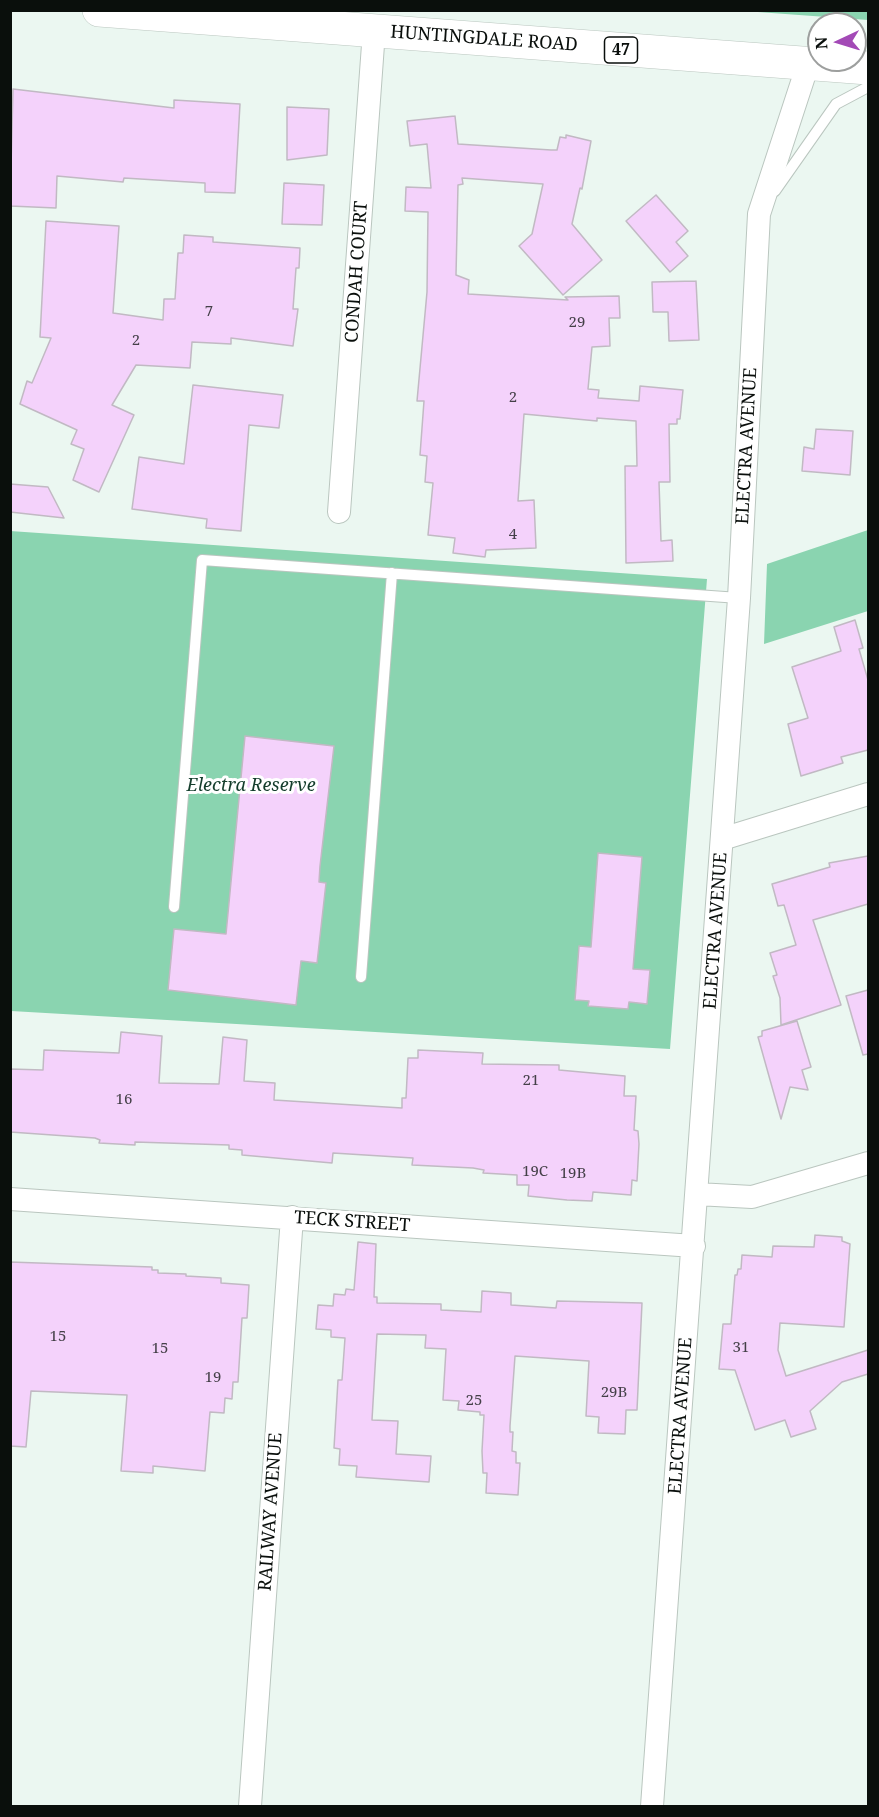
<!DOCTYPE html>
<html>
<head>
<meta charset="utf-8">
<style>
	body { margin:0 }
	#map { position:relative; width:879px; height:1817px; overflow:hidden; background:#ebf7f1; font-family:"Noto Serif",serif }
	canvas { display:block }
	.frame { position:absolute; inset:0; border:12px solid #0a0f0c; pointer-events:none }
	.north { position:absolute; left:807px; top:12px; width:60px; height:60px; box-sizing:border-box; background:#fff; border:2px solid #9d9f9e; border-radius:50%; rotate:266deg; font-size:16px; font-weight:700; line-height:24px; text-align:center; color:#0a0f0c }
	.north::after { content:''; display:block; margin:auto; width:21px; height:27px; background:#a34ab6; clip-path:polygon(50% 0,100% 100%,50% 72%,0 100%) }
</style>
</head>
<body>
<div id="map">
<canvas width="879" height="1817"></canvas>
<div class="frame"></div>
<div class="north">N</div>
</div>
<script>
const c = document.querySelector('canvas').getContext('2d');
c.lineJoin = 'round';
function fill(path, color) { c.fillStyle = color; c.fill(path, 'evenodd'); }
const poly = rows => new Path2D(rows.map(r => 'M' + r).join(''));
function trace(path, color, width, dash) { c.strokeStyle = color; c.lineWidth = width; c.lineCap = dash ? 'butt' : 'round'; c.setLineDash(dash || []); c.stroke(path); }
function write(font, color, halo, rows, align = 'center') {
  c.font = font + ' "Noto Serif",serif'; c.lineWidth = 6; c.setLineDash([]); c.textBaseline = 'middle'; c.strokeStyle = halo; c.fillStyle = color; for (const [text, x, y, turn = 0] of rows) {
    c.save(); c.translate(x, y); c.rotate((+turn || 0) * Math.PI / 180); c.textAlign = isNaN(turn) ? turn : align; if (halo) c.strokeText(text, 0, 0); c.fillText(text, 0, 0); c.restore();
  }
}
fill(poly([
	[744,11,868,11,868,20],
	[868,530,868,611,764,644,767,564],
	[10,531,707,579,670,1049,11,1011]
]), '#8ad4b0');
const building = poly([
	[13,89,174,108,174,100,240,104,235,193,205,192,205,183,124,178,123,182,57,176,56,208,10,206,13,89],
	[287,107,329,109,327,155,287,160,287,107],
	[455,116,458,144,551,150,557,150,560,137,566,138,566,135,591,141,582,189,580,188,572,224,602,260,563,295,519,246,532,234,543,184,462,178,463,184,458,185,456,275,469,280,468,294,568,300,565,297,619,296,620,318,609,318,610,346,592,347,588,389,599,390,598,398,639,401,640,386,683,390,680,419,677,419,677,424,669,424,670,482,659,482,661,541,672,540,673,561,626,563,625,466,637,466,636,421,597,418,597,421,524,414,518,501,534,500,536,548,486,550,485,557,453,553,455,538,428,535,433,483,425,482,427,456,420,455,424,401,417,401,427,292,428,212,405,211,406,187,431,188,427,144,410,146,407,121,455,116],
	[284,183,324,185,322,225,282,224,284,183],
	[656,195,688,231,676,242,688,256,670,272,626,221,656,195],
	[46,221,119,226,113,313,163,320,164,299,175,299,178,253,183,253,184,235,213,237,213,242,300,248,299,268,296,268,293,309,298,309,293,346,231,338,231,344,192,342,190,368,136,365,112,405,134,415,99,492,73,480,84,449,71,444,77,430,20,404,27,381,32,383,51,338,40,337,46,221],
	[696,281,699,340,669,341,668,312,653,312,652,282,696,281],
	[193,385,283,395,279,428,249,425,241,531,206,528,207,519,132,509,139,457,184,464,193,385],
	[816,429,853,431,850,475,802,471,804,447,814,449,816,429],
	[10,484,48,487,64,518,10,512,10,484],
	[855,620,863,648,859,649,868,680,868,750,841,757,843,763,801,776,788,724,808,718,792,667,841,651,834,627,855,620],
	[245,736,334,746,320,866,319,882,326,883,317,963,301,961,296,1005,168,990,174,929,226,934,245,736],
	[598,853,642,857,633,969,650,970,647,1004,629,1002,628,1009,588,1006,589,1001,575,1000,579,946,591,947,598,853],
	[868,856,868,904,813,920,841,1005,781,1025,780,998,773,976,777,975,770,953,796,945,784,905,778,906,772,884,830,867,829,863,868,856],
	[868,990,868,1054,863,1055,846,996,868,990],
	[797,1021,811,1067,802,1070,808,1090,790,1087,781,1119,758,1037,762,1036,762,1031,797,1021],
	[121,1032,162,1036,159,1083,219,1084,223,1037,247,1040,244,1081,275,1083,274,1100,402,1108,402,1098,406,1098,408,1058,418,1058,418,1050,483,1053,482,1064,559,1065,559,1070,625,1076,624,1096,636,1096,634,1130,638,1131,639,1144,637,1181,632,1180,631,1195,593,1192,592,1201,567,1200,528,1196,529,1185,517,1185,517,1175,483,1173,484,1170,473,1168,412,1165,413,1158,333,1153,332,1163,242,1155,242,1150,229,1149,229,1145,135,1142,135,1145,99,1143,100,1140,95,1138,10,1132,10,1069,43,1070,44,1050,119,1053,121,1032],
	[815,1235,842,1237,842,1241,850,1244,844,1327,780,1323,778,1350,786,1376,868,1350,868,1374,842,1382,810,1411,816,1429,791,1437,785,1420,755,1430,735,1370,719,1369,723,1324,731,1324,735,1275,737,1275,738,1269,741,1269,742,1255,772,1257,773,1246,814,1247,815,1235],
	[358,1242,376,1244,374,1297,377,1297,377,1303,441,1304,441,1310,481,1312,482,1291,511,1293,511,1305,556,1308,557,1301,642,1303,637,1410,626,1410,625,1434,598,1433,599,1417,586,1416,589,1361,515,1356,510,1426,510,1432,513,1432,512,1451,516,1452,516,1463,520,1463,518,1495,486,1493,487,1473,483,1473,482,1451,484,1415,480,1415,480,1412,458,1410,459,1401,443,1400,446,1349,425,1348,426,1335,377,1334,372,1420,398,1421,396,1454,431,1456,429,1482,356,1477,357,1466,339,1465,340,1449,334,1448,338,1380,342,1380,345,1338,331,1337,331,1330,316,1329,318,1305,333,1306,334,1294,345,1295,346,1289,354,1290,358,1242],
	[10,1262,152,1267,152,1270,158,1270,158,1273,186,1274,186,1276,221,1278,221,1283,249,1285,247,1318,242,1318,238,1382,233,1382,232,1399,225,1398,224,1413,210,1412,205,1471,153,1466,153,1473,121,1471,127,1395,31,1391,26,1447,10,1446,10,1262]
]);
fill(building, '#f4d2fb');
trace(building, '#c1b9c3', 1.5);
const lane = poly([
	[775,191,836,104,868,87],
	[174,907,202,560,739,598],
	[361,977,392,573]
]);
const street = poly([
	[339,512,374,31],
	[722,839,868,794],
	[697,1194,752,1197,868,1163],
	[10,1199,694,1246],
	[250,1806,292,1217],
	[652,1806,739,598,759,214,808,64]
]);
const primary = poly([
	[99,10,868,68]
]);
trace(lane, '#bac6bf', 12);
trace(street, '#bac6bf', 24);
trace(primary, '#bac6bf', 34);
trace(lane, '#fff', 10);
trace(street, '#fff', 22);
trace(primary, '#fff', 33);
write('15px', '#444048', null, [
	["7",209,312],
	["29",577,323],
	["2",136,341],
	["2",513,398],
	["4",513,535],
	["21",531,1081],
	["16",124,1100],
	["19C",535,1172],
	["19B",573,1174],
	["15",58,1337],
	["31",741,1348],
	["15",160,1349],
	["19",213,1378],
	["29B",614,1393],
	["25",474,1401]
]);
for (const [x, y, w] of [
	[621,50,33]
]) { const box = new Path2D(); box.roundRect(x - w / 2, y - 13, w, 26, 4.5); c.fillStyle = '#fff'; c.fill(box); trace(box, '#0a0f0c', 1.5); }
write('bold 16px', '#0a0f0c', null, [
	["47",621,50]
]);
write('18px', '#0a0f0c', '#fff', [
	["HUNTINGDALE ROAD",484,39,4],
	["CONDAH COURT",357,272,-86],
	["ELECTRA AVENUE",747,446,-87],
	["ELECTRA AVENUE",716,931,-86],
	["TECK STREET",352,1222,4],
	["ELECTRA AVENUE",681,1416,-86],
	["RAILWAY AVENUE",271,1512,-86]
]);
write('italic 18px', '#143d2c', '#fff', [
	["Electra Reserve",251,786]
]);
</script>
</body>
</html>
